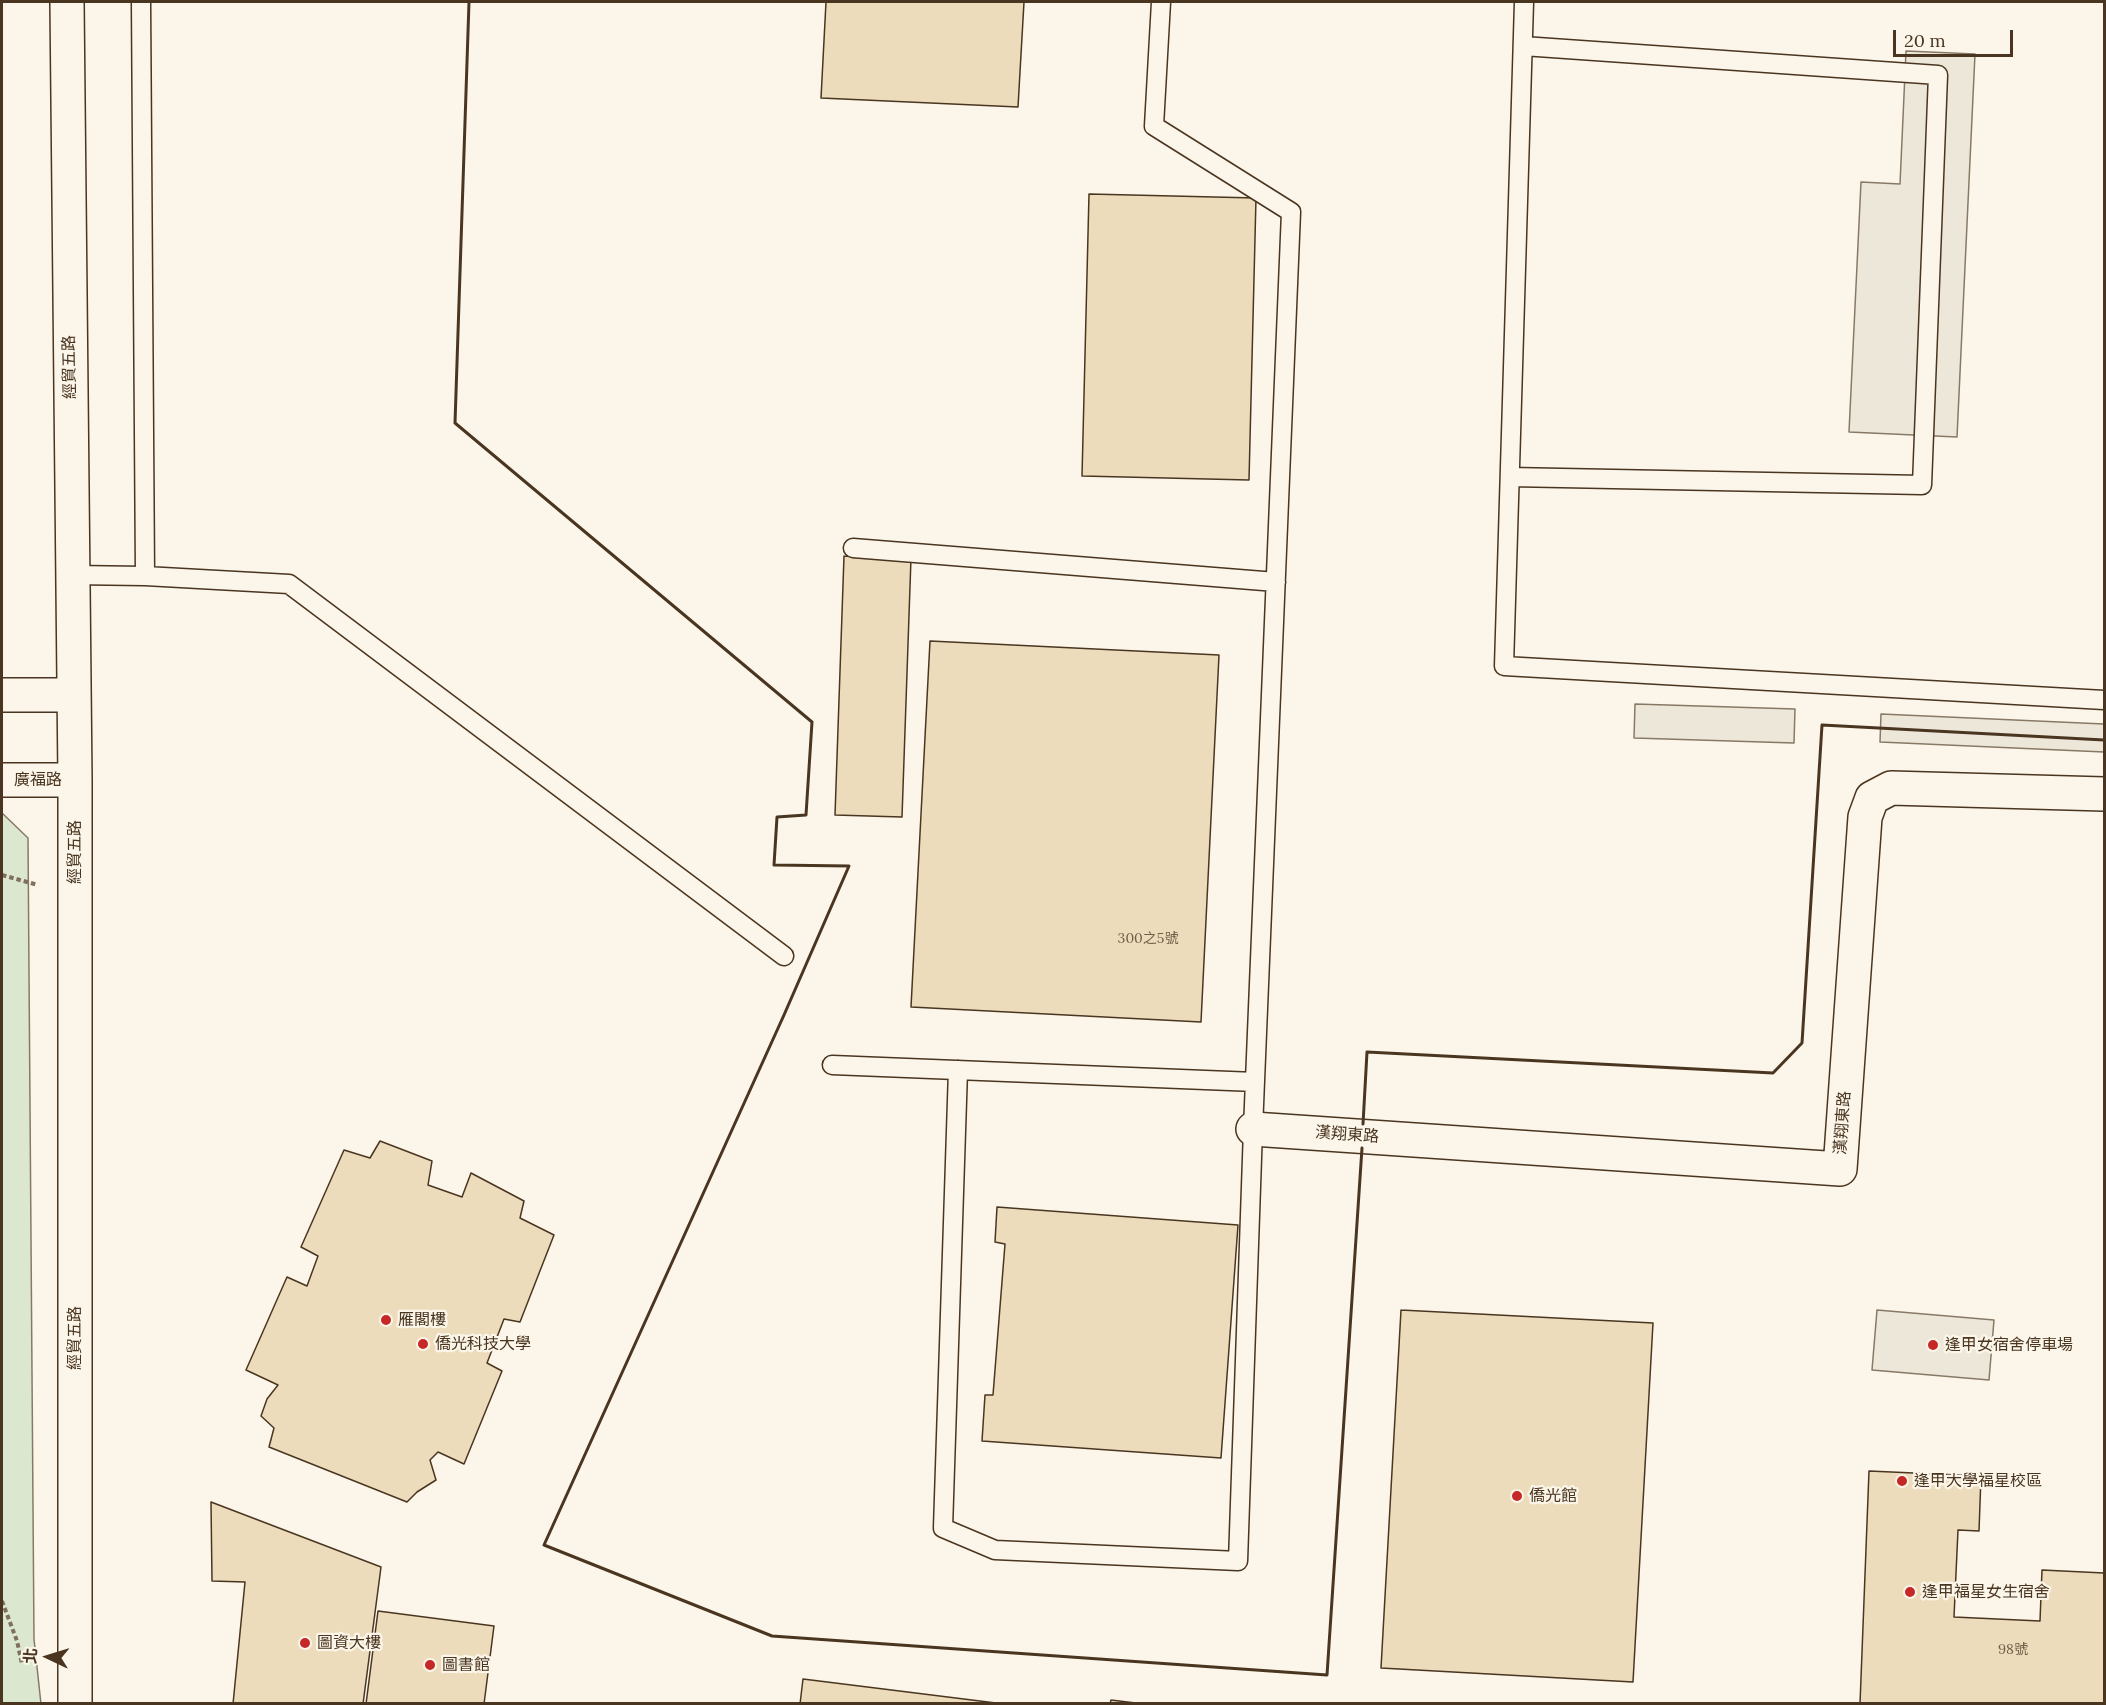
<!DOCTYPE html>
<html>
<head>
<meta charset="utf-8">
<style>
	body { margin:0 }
	#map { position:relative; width:2106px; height:1705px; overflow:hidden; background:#fbf6e9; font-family:Lora,"Noto Sans TC",serif }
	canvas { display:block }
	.frame { position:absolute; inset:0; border:3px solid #4a3520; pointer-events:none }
	.north { position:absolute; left:18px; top:1627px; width:60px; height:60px; -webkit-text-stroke:4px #fbf6e9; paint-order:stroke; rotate:274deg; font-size:16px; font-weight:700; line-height:24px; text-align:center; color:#4a3520 }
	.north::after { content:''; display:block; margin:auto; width:21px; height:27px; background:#4a3520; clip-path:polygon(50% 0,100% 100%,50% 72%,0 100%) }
	.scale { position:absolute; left:1893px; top:30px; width:120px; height:27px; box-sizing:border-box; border:3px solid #4a3520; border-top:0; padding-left:8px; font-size:18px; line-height:21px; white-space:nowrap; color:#4a3520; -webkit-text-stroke:4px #fbf6e9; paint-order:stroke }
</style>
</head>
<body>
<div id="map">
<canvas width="2106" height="1705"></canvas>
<div class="frame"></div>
<div class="north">北</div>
<div class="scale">20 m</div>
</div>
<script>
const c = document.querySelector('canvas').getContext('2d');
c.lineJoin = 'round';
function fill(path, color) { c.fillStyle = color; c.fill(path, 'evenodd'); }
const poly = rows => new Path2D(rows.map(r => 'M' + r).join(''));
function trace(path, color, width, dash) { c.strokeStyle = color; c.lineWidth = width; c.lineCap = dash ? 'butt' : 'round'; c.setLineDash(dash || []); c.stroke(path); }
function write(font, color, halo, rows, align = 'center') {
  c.font = font + ' Lora,"Noto Sans TC",serif'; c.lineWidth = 4.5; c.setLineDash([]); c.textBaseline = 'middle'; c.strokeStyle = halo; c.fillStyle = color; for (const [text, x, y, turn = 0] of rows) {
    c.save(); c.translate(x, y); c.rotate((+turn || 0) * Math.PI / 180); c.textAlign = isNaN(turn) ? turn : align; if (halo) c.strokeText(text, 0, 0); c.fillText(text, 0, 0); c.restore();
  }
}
const green = poly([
	[2,813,28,838,34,1639,41,1704,2,1703,2,813]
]);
fill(green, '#dce7d0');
trace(green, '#887966', 1.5);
const parking = poly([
	[1906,51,1975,54,1957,437,1849,432,1861,182,1900,184,1906,51],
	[1635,704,1795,709,1794,743,1634,738,1635,704],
	[1881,714,2104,724,2104,752,1880,742,1881,714],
	[1877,1310,1994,1320,1989,1380,1872,1370,1877,1310]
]);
fill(parking, '#ede7d9');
trace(parking, '#887966', 1.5);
const building = poly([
	[826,2,1024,2,1018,107,821,98,826,2],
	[1089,194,1256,198,1249,480,1082,476,1089,194],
	[844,556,911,558,902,817,835,815,844,556],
	[930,641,1219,655,1201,1022,911,1007,930,641],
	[380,1141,432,1161,428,1185,462,1197,471,1173,524,1201,520,1218,554,1235,520,1322,504,1319,487,1363,502,1371,464,1464,438,1452,430,1460,436,1480,417,1492,407,1502,269,1447,274,1428,261,1416,267,1399,278,1385,246,1370,287,1277,307,1286,318,1256,301,1247,344,1150,370,1158,380,1141],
	[997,1207,1238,1225,1221,1458,982,1441,985,1395,993,1395,1005,1244,995,1242,997,1207],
	[1401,1310,1653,1323,1633,1682,1381,1668,1401,1310],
	[1869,1471,1981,1476,1979,1531,1958,1530,1954,1617,2040,1621,2042,1570,2104,1573,2104,1704,1860,1704,1869,1471],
	[211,1502,381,1567,363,1704,233,1704,245,1582,212,1581,211,1502],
	[378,1611,494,1626,484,1704,366,1704,378,1611],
	[803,1679,1004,1704,800,1704,803,1679],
	[1111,1700,1144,1704,1110,1704,1111,1700]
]);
fill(building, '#ecdcbc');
trace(building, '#4a3520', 1.5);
const lane = poly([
	[141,2,145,576,289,584,784,956],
	[1524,2,1504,666,2104,700],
	[1510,477,1922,485,1938,75,1523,46],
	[853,548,1276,582],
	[72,575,145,576],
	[832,1065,1255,1082],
	[958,1070,943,1528,995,1550,1238,1561,1253,1129,1291,212,1154,126,1161,2]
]);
const street = poly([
	[67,2,75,780,75,1704],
	[2,695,74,695],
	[2,780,75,780],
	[1253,1129,1840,1169,1865,817,1872,798,1891,788,2104,794]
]);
trace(lane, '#4a3520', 21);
trace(street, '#4a3520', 36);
trace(poly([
	[2,875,38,885],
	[2,1601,17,1641,22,1664]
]), '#7f6f5c', 4, [4.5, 3]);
trace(lane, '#fbf6e9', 18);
trace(street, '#fbf6e9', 33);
trace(poly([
	[469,2,455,423,812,722,806,815,777,817,774,865,849,866,784,1015,544,1545,772,1636,1327,1675,1362,1148],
	[1363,1124,1367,1052,1773,1073,1802,1043,1822,725,2104,740]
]), '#4a3520', 3);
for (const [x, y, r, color] of [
	[386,1320,6,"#c62828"],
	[423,1344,6,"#c62828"],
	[1933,1345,6,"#c62828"],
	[1902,1481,6,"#c62828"],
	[1517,1496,6,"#c62828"],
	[1910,1592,6,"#c62828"],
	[305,1643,6,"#c62828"],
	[430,1665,6,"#c62828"]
]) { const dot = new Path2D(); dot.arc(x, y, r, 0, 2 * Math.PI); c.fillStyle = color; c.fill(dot); trace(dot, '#fbf6e9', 2); }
write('14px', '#725f47', null, [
	["300之5號",1148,939],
	["98號",2013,1650]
]);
write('16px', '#4a3520', '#fbf6e9', [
	["經貿五路",70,367,-91],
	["廣福路",38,780],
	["經貿五路",75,852,-90],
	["漢翔東路",1843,1123,-86],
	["漢翔東路",1347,1135,4],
	["經貿五路",75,1338,-90]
]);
write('16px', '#4a3520', '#fbf6e9', [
	["雁閣樓",398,1320],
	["僑光科技大學",435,1344],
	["逢甲女宿舍停車場",1945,1345],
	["逢甲大學福星校區",1914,1481],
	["僑光館",1529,1496],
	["逢甲福星女生宿舍",1922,1592],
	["圖資大樓",317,1643],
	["圖書館",442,1665]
], 'left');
</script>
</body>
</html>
